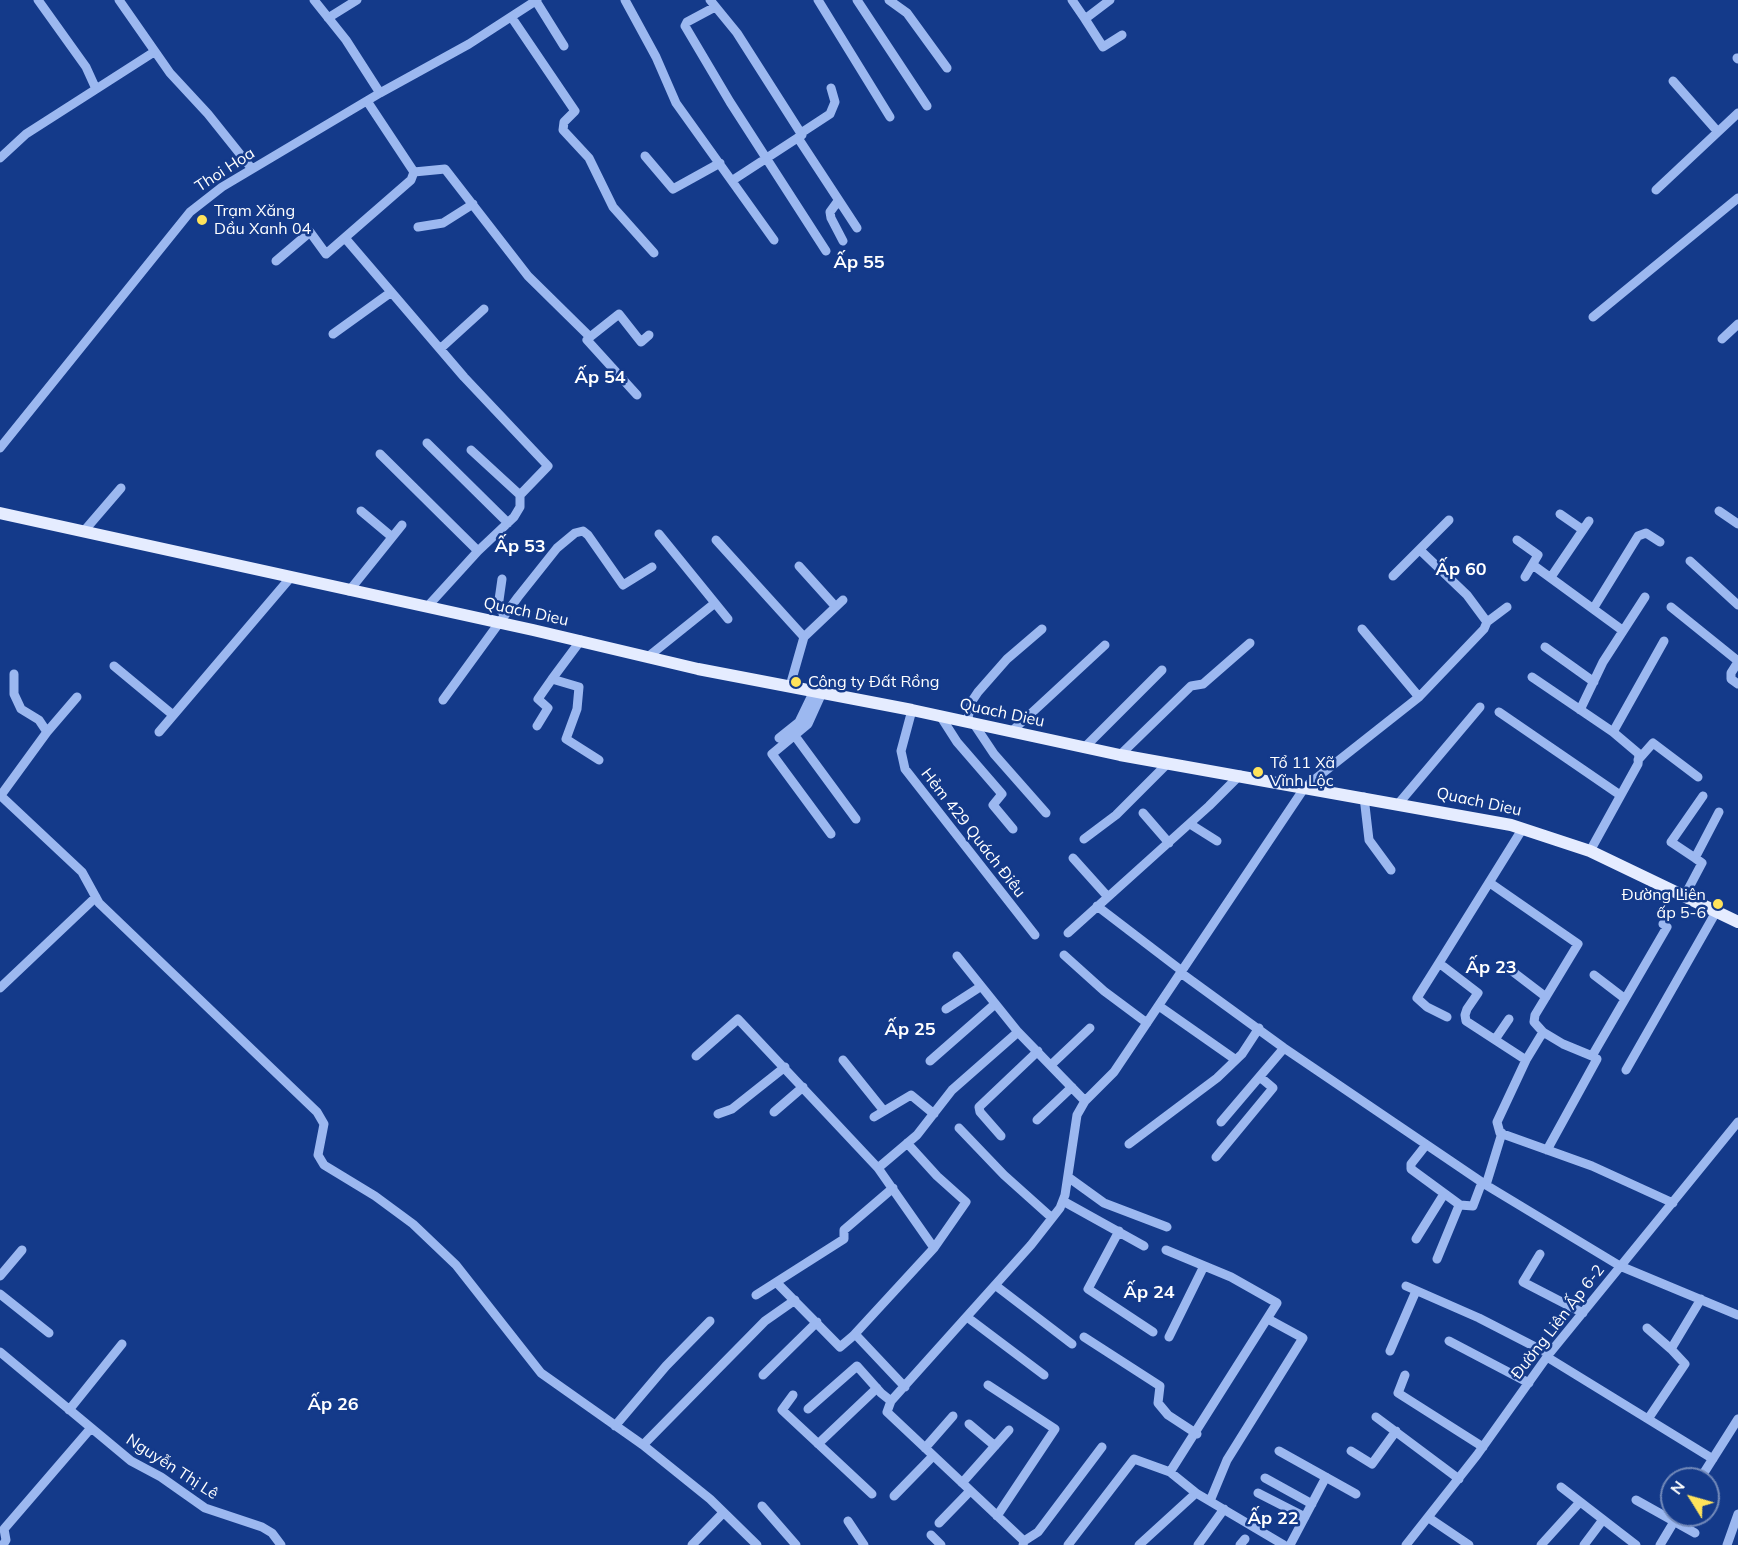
<!DOCTYPE html>
<html>
<head>
<meta charset="utf-8">
<style>
	body { margin:0 }
	#map { position:relative; width:1738px; height:1545px; overflow:hidden; background:#143a8a; font-family:Mulish,sans-serif }
	canvas { display:block }
	.north { position:absolute; left:1660px; top:1467px; width:60px; height:60px; box-sizing:border-box; background:#143a8a; border:2px solid #7289b9; border-radius:50%; rotate:307deg; font-size:16px; font-weight:700; line-height:24px; text-align:center; color:#fff }
	.north::after { content:''; display:block; margin:auto; width:21px; height:27px; background:#ffe35b; clip-path:polygon(50% 0,100% 100%,50% 72%,0 100%) }
</style>
</head>
<body>
<div id="map">
<canvas width="1738" height="1545"></canvas>
<div class="north">N</div>
</div>
<script>
const c = document.querySelector('canvas').getContext('2d');
c.lineJoin = 'round';
const poly = rows => new Path2D(rows.map(r => 'M' + r).join(''));
function trace(path, color, width, dash) { c.strokeStyle = color; c.lineWidth = width; c.lineCap = dash ? 'butt' : 'round'; c.setLineDash(dash || []); c.stroke(path); }
function write(font, color, halo, rows, align = 'center') {
  c.font = font + ' Mulish,sans-serif'; c.lineWidth = 5; c.setLineDash([]); c.textBaseline = 'middle'; c.strokeStyle = halo; c.fillStyle = color; for (const [text, x, y, turn = 0] of rows) {
    c.save(); c.translate(x, y); c.rotate((+turn || 0) * Math.PI / 180); c.textAlign = isNaN(turn) ? turn : align; if (halo) c.strokeText(text, 0, 0); c.fillText(text, 0, 0); c.restore();
  }
}
trace(poly([
	[38,0,86,67,96,89],
	[119,0,170,73,208,114,252,169],
	[314,0,346,40,380,93],
	[625,0,656,57,676,103,774,240],
	[710,0,737,33,802,135,733,180],
	[818,0,890,117],
	[857,0,927,106],
	[889,0,907,13,947,68],
	[1072,0,1085,19,1110,0],
	[536,1,564,46],
	[715,7,687,22,685,26,730,102,826,251],
	[328,18,357,0],
	[512,18,575,111,564,122,563,130,589,158,613,207,654,253],
	[1085,19,1103,47,1122,35],
	[1737,58,1738,59],
	[1673,81,1718,132],
	[801,133,830,114,835,102,831,88],
	[798,138,857,228],
	[645,156,673,189,720,163],
	[0,158,26,134,154,52],
	[414,172,445,169,528,276,590,337,587,340,637,395],
	[1656,190,1738,113],
	[838,201,830,212,831,218,843,241],
	[418,227,443,223,473,204],
	[345,238,464,377,548,466,520,495],
	[276,261,310,232,326,254,411,180,414,172,367,101],
	[1593,317,1738,198],
	[333,334,390,293],
	[590,337,619,314,641,342,649,335],
	[1722,339,1738,324],
	[440,349,484,309],
	[427,443,508,523],
	[0,448,190,212,222,187,380,93,469,44,537,0],
	[380,454,478,551],
	[361,511,392,537],
	[1719,511,1738,524],
	[1560,514,1583,530],
	[84,531,121,488],
	[659,534,728,619],
	[716,540,804,637],
	[1517,540,1538,555,1525,577],
	[1690,561,1738,605],
	[1533,565,1622,630],
	[799,566,835,606],
	[1393,576,1449,520],
	[1551,577,1589,521],
	[502,579,498,607,505,615],
	[349,591,402,525],
	[427,607,478,551,514,517,520,507,520,495,471,450],
	[1671,607,1738,661],
	[1593,609,1638,536,1646,533,1660,542],
	[1487,622,1507,607],
	[1362,629,1419,697],
	[581,640,552,679,579,687,577,709,566,739,599,760],
	[1545,647,1594,682],
	[649,656,715,603],
	[1738,662,1731,673,1731,679,1738,684],
	[114,666,173,715],
	[1532,677,1613,732,1639,754,1638,764,1590,851],
	[790,686,804,637,843,600],
	[822,693,808,724,772,754,831,834],
	[443,700,518,597,557,548,575,533,583,531,588,535,623,585,652,567],
	[912,710,901,751,905,769,1035,935],
	[1580,710,1603,662,1645,597],
	[1499,712,1620,795],
	[941,717,957,742,1002,794,993,805,1013,829],
	[967,722,972,701,978,692,1007,659,1042,629],
	[974,724,994,754,1046,813],
	[537,726,548,708,538,699,552,679],
	[47,732,77,697],
	[159,732,291,577],
	[1011,732,1105,645],
	[1613,732,1664,641],
	[795,736,856,819],
	[779,738,799,722,814,691],
	[1084,748,1162,670],
	[1120,755,1191,686,1203,684,1250,643],
	[1638,760,1653,743,1698,777],
	[0,795,82,872,99,903,317,1112,324,1124,318,1155,324,1165,375,1196,413,1224,456,1265,541,1373,643,1445,710,1499,757,1545],
	[1,795,47,732,39,720,21,709,14,694,14,674],
	[1364,797,1369,840,1391,870],
	[1399,803,1480,707],
	[1143,813,1169,843],
	[1190,824,1217,841],
	[1523,828,1439,963,1478,993,1467,1009,1465,1015,1466,1021,1526,1060],
	[1084,839,1116,815,1168,763],
	[1073,858,1108,897],
	[1695,858,1671,842,1703,796],
	[1490,883,1578,944,1535,1015,1534,1022,1543,1032,1526,1060,1497,1122,1500,1133,1592,1166,1673,1203],
	[1684,897,1702,863,1695,858,1719,812],
	[1097,906,1182,971],
	[1068,933,1209,806,1240,775],
	[1064,955,1104,991,1147,1023],
	[957,956,1018,1032,1085,1101],
	[1439,963,1417,998,1427,1007,1447,1017],
	[1508,968,1546,997],
	[1181,973,1284,1048,1486,1185,1620,1266,1738,1315],
	[1594,975,1624,998],
	[0,988,96,897],
	[1159,1006,1236,1060],
	[946,1009,980,987],
	[1543,1032,1563,1044,1592,1056,1667,927,1663,924],
	[1496,1038,1509,1019],
	[696,1056,738,1019,878,1168,934,1248],
	[843,1060,884,1111],
	[930,1061,995,1004],
	[1052,1064,1090,1028],
	[1626,1070,1716,912],
	[774,1112,803,1087],
	[718,1114,732,1109,785,1067],
	[874,1117,911,1095,934,1114],
	[1037,1120,1072,1087],
	[1221,1122,1284,1048],
	[959,1128,1004,1175,1052,1218],
	[1001,1136,980,1112,979,1107,1038,1051],
	[1129,1144,1217,1078,1242,1054,1259,1028],
	[1426,1145,1411,1164,1411,1169,1460,1205],
	[1547,1150,1597,1059],
	[1216,1157,1273,1088,1260,1077],
	[878,1168,917,1135,952,1090,1018,1032],
	[1068,1177,1104,1203,1167,1227],
	[1486,1185,1502,1133],
	[1063,1201,1144,1246],
	[1119,1231,1088,1289,1153,1332],
	[1416,1239,1444,1194],
	[1166,1250,1231,1277,1277,1303,1170,1472,1196,1493],
	[1540,1254,1523,1282,1583,1313],
	[1437,1259,1458,1208,1460,1205,1473,1206,1482,1182],
	[0,1276,22,1250],
	[777,1283,840,1347,853,1336,934,1248,966,1202,937,1176,907,1143],
	[995,1285,1072,1344],
	[1406,1286,1479,1318,1549,1354],
	[0,1294,49,1333],
	[756,1295,844,1239,844,1230,893,1188],
	[967,1317,1044,1375],
	[1647,1328,1671,1349],
	[855,1334,905,1387],
	[1084,1337,1160,1386,1158,1403,1168,1415,1197,1434],
	[1169,1337,1204,1266],
	[1449,1341,1529,1383],
	[1390,1351,1416,1291],
	[0,1352,131,1461,161,1477,205,1508,262,1527,272,1533,281,1545],
	[1547,1357,1713,1459],
	[763,1375,817,1322],
	[1405,1375,1398,1393,1483,1447],
	[988,1385,1055,1429,997,1516],
	[793,1395,782,1410,872,1494],
	[808,1409,857,1366,881,1393,891,1401],
	[69,1410,122,1344],
	[1376,1417,1459,1479],
	[1648,1419,1685,1364,1671,1349,1701,1299],
	[969,1424,995,1446],
	[615,1426,666,1366,710,1321],
	[818,1444,877,1388],
	[643,1445,765,1321,795,1300],
	[925,1448,953,1416],
	[1279,1451,1356,1494],
	[1351,1451,1372,1464,1396,1431],
	[1265,1478,1312,1504],
	[1700,1479,1738,1419],
	[962,1483,1009,1430],
	[1561,1487,1636,1545],
	[1258,1493,1305,1517],
	[894,1496,933,1456],
	[1636,1500,1695,1533],
	[1210,1501,1227,1460,1303,1338,1268,1319],
	[762,1506,796,1545],
	[1429,1518,1469,1545],
	[848,1521,864,1545],
	[939,1523,970,1491],
	[931,1535,941,1545],
	[1024,1541,1038,1532,1102,1447],
	[3,1545,6,1540,4,1529,91,1428],
	[692,1545,723,1513],
	[1023,1545,1024,1541,887,1412,891,1401,1031,1245,1060,1208,1065,1195,1077,1115,1085,1101,1114,1072,1305,787,1419,697,1484,629,1487,622,1467,595,1421,551],
	[1068,1545,1134,1459,1170,1472],
	[1139,1545,1196,1493,1284,1545],
	[1198,1545,1224,1509],
	[1240,1545,1245,1539],
	[1290,1545,1326,1477],
	[1406,1545,1477,1455,1549,1354,1738,1122],
	[1541,1545,1580,1502],
	[1584,1545,1602,1521],
	[1660,1545,1678,1515],
	[1727,1545,1738,1514]
]), '#9cb8f0', 9);
trace(poly([
	[0,513,533,630,698,669,912,710,1120,755,1511,825,1590,851,1738,922]
]), '#e5ecff', 12);
for (const [x, y, r, color] of [
	[202,220,6,"#ffe35b"],
	[796,682,6,"#ffe35b"],
	[1258,772,6,"#ffe35b"],
	[1718,904,6,"#ffe35b"]
]) { const dot = new Path2D(); dot.arc(x, y, r, 0, 2 * Math.PI); c.fillStyle = color; c.fill(dot); trace(dot, '#143a8a', 2); }
write('16px', '#fff', '#143a8a', [
	["Thoi Hoa",225,170,-33],
	["Quach Dieu",526,612,12],
	["Quach Dieu",1002,713,12],
	["Quach Dieu",1479,802,12],
	["Hẻm 429 Quách Điêu",973,833,52],
	["Đường Liên Ấp 6-2",1558,1322,-52],
	["Nguyễn Thị Lê",172,1467,33]
]);
write('16px', '#fff', '#143a8a', [
	["Trạm Xăng",214,211],
	["Dầu Xanh 04",214,229],
	["Công ty Đất Rồng",808,682],
	["Tổ 11 Xã",1270,763],
	["Vĩnh Lộc",1270,781],
	["Đường Liên",1706,895,"right"],
	["ấp 5-6",1706,913,"right"]
], 'left');
write('bold 18px', '#fff', '#143a8a', [
	["Ấp 55",859,263],
	["Ấp 54",600,378],
	["Ấp 53",520,547],
	["Ấp 60",1461,570],
	["Ấp 23",1491,968],
	["Ấp 25",910,1030],
	["Ấp 24",1149,1293],
	["Ấp 26",333,1405],
	["Ấp 22",1273,1519]
]);
</script>
</body>
</html>
